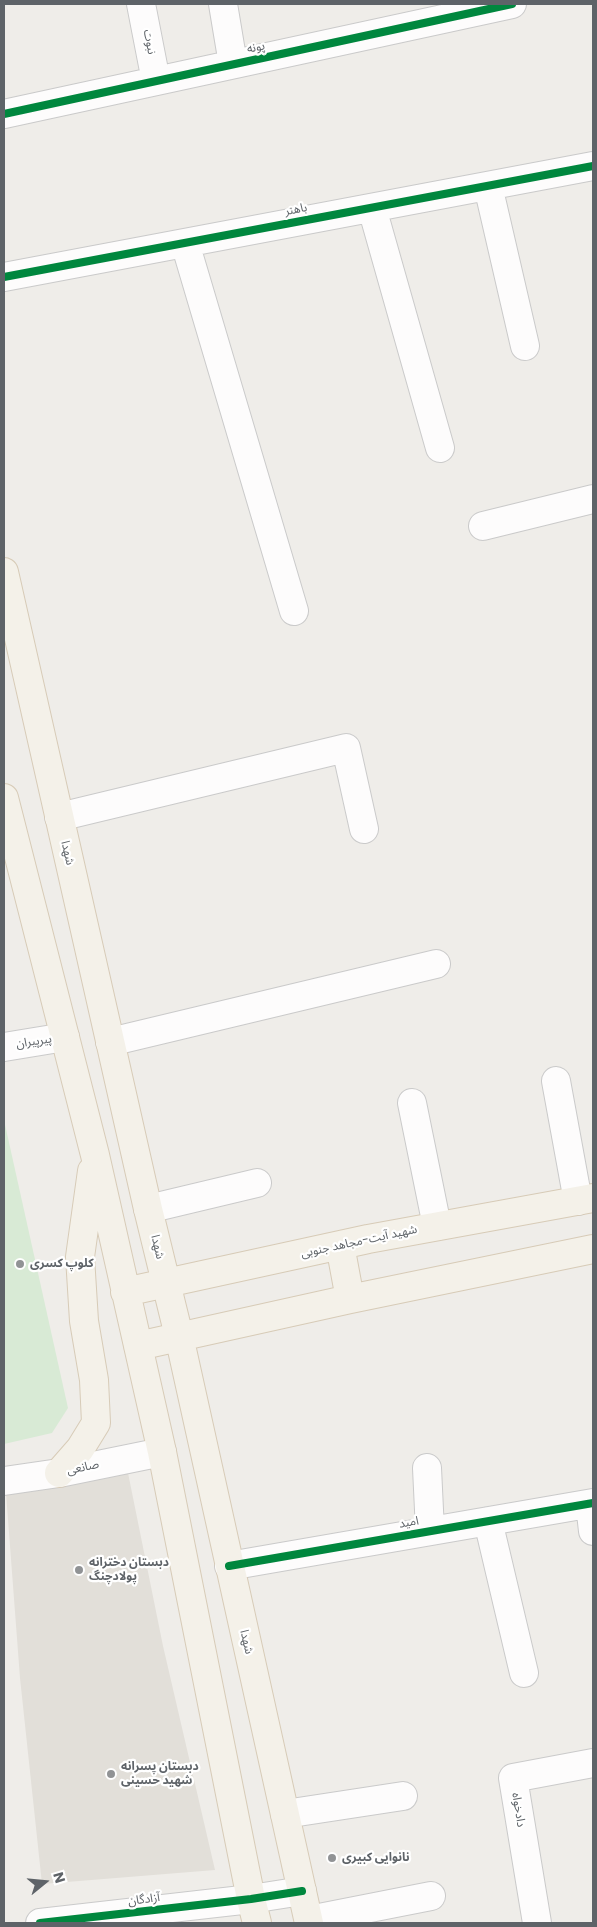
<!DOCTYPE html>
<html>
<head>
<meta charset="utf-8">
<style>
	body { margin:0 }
	#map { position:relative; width:597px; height:1927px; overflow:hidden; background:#efede9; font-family:Poppins,sans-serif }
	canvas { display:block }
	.frame { position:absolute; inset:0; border:5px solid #5e6368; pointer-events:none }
	.north { position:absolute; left:20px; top:1857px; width:50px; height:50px; -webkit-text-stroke:4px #fff; paint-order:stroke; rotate:73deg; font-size:14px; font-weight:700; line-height:20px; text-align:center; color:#5e6368 }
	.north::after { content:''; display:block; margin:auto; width:18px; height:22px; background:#5e6368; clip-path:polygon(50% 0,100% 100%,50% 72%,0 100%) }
</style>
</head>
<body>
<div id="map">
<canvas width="597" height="1927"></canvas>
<div class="frame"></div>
<div class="north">N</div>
</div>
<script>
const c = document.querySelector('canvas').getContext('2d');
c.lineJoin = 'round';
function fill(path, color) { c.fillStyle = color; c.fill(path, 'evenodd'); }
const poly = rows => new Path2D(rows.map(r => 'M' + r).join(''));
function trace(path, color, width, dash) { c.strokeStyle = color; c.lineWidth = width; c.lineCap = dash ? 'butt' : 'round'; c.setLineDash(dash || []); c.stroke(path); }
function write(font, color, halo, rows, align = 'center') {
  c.font = font + ' Poppins,"Noto Sans Arabic",sans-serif'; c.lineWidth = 4.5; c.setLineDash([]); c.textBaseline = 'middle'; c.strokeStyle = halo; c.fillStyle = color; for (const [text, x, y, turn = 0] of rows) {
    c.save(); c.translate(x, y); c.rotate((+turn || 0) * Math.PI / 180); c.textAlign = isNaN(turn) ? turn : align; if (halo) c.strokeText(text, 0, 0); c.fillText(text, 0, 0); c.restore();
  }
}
fill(poly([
	[127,1468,163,1646,215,1870,42,1884,20,1678,6,1493]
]), '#e2dfd9');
fill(poly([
	[4,1120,68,1408,52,1433,4,1444]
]), '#d8ead5');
const minor = poly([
	[141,4,156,81],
	[223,4,233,64],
	[4,114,512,4],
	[488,186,525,346],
	[372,208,440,448],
	[185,243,294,611],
	[4,277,593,166],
	[483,526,593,499],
	[59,817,346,748,364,829],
	[110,1042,436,964],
	[4,1047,65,1037],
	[556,1081,578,1201],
	[412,1103,437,1226],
	[148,1209,257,1183],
	[427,1468,430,1531],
	[4,1481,59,1473,162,1452],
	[590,1504,593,1531],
	[488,1521,524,1673],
	[229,1566,593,1503],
	[285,1814,403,1796],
	[309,1920,431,1896],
	[40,1923,251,1899,302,1891],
	[537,1923,513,1778,593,1763]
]);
const major = poly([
	[4,572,148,1209,179,1336,309,1923],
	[4,798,95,1155,162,1452,251,1899,257,1923],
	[340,1245,350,1299],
	[125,1292,368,1239,593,1198],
	[138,1346,350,1299,593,1249],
	[59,1473,80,1449,96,1423,94,1380,84,1321,80,1257,92,1171]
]);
trace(minor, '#cacaca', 30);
trace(major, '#d7cbb7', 30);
trace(minor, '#fdfcfc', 28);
trace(major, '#f4f1e9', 28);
trace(poly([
	[4,114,512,4],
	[4,277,593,166],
	[229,1566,593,1503],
	[40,1923,251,1899,302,1891]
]), '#00873e', 8);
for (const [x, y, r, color] of [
	[20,1264,5,"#919395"],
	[79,1570,5,"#919395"],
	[111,1774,5,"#919395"],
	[332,1858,5,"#919395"]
]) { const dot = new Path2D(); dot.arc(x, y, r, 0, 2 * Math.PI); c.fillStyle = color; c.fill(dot); trace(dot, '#fff', 2); }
write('12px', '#5e6368', '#fff', [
	["نبوت",149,42,79],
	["پونه",256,48,-12],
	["باهنر",296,210,-11],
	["شهدا",67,853,77],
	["پیرپیران",34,1042,-9],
	["شهید آیت-مجاهد جنوبی",359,1242,-12],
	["شهدا",157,1247,77],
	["صانعی",83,1468,-12],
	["امید",409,1523,-10],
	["شهدا",246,1642,77],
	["دادخواه",518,1810,81],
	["آزادگان",144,1900,-7]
]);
write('bold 12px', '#5e6368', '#fff', [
	["کلوپ کسری",30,1264],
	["دبستان دخترانه",89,1563],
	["پولادچنگ",89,1577],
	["دبستان پسرانه",121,1767],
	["شهید حسینی",121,1781],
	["نانوایی کبیری",342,1858]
], 'left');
</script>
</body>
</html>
